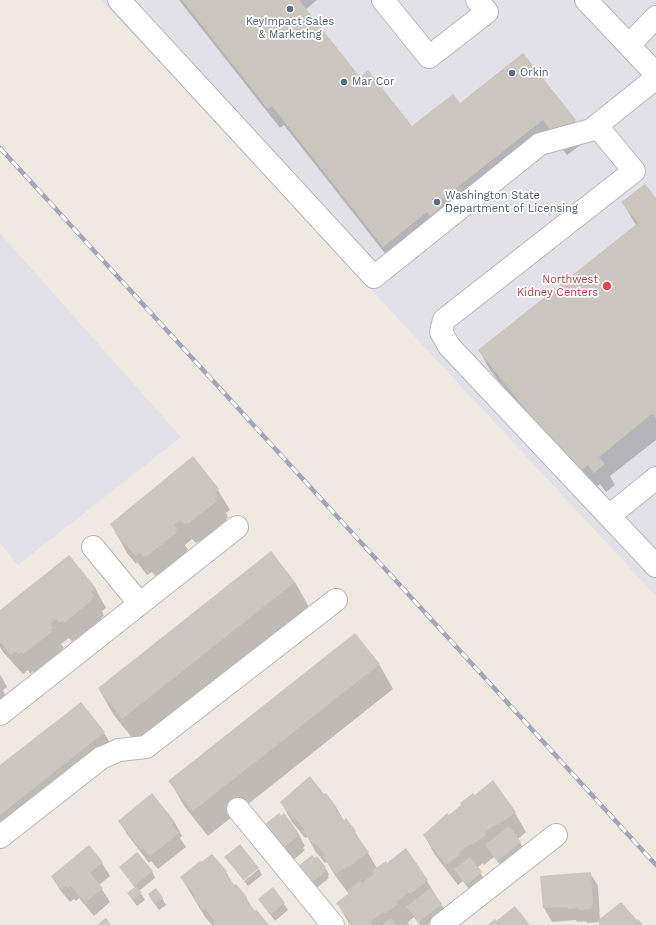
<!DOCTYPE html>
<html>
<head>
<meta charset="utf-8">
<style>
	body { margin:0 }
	canvas { display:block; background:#efe9e1 }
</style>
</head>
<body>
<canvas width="656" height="925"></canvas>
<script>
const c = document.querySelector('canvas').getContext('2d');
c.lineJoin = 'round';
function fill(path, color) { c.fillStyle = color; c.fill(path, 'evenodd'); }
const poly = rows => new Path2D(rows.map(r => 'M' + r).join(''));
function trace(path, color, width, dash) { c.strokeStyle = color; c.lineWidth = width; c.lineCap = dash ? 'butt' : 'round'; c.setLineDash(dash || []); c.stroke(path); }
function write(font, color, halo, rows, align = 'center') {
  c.font = font + ' "Work Sans",sans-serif'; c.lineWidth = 3.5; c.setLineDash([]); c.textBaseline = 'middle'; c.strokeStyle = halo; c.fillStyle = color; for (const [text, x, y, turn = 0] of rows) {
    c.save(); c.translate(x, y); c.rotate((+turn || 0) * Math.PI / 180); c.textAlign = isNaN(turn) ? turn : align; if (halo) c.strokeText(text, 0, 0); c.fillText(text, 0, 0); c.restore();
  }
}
fill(poly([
	[101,0,656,0,656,596,390,310],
	[0,233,181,437,18,565,0,543]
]), '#e3e1e8');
fill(poly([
	[179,0,317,0,305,10,360,78,412,128,460,104,575,121,587,140,567,155,555,139,395,266,284,125,280,128],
	[656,199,656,440,610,476,615,485,606,492,600,484,589,493,490,370,479,350,636,225,623,203],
	[193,458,218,490,230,510,226,513,228,517,226,519,227,522,200,543,199,541,196,543,192,539,185,545,188,550,186,551,187,553,159,576,158,574,155,576,152,572,147,575,137,562,136,564,127,553,111,524],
	[295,582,309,607,137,744,113,714,99,689],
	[95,588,106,608,102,611,104,616,101,618,102,620,77,642,75,639,72,642,69,638,61,644,64,648,61,650,62,652,35,674,33,671,30,674,28,670,23,674,3,652,0,647,0,611],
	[379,664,393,689,208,836,184,806,170,781],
	[0,674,7,687,3,690,5,695,2,697,4,699,0,702],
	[104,733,116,752,0,844,0,767],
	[152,795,175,823,182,836,180,838,186,847,158,869,151,861,149,863,127,834,119,821],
	[324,795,336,807,344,821,355,832,377,868,387,864,405,850,427,881,445,911,427,925,420,925,414,917,408,922,409,924,407,925,350,925,337,903,349,894,336,877,327,862,325,863,315,851,308,838,307,837,305,838,292,822,281,802],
	[475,796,515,813,526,832,518,839,524,849,502,867,494,857,484,865,483,863,477,868,485,880,470,891,463,881,458,885,435,855,424,835],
	[284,815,298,833,305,846,303,848,305,850,291,862,273,839,281,817],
	[89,846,102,863,110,876,99,885,110,902,94,916,79,898,76,901,74,899,70,902,60,890,52,877],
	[226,857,258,868,243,880],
	[315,860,325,868,329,874,328,876,329,878,314,890,302,874],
	[120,867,152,871,155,878,139,891,145,900,137,906,128,894,135,888],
	[259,869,262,875,248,886,244,881],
	[226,872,234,886,246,897,254,912,267,925,212,925,205,917,181,877],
	[590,873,598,886,600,920,637,922,642,925,600,925,599,922,587,923,586,921,577,922,576,920,552,922,544,908,541,877],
	[273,889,288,910,275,921,259,899],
	[162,898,166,905,159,910,153,901]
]), '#0003');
fill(poly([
	[182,0,299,0,360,77,368,70,412,126,453,94,460,103,523,53,576,120,555,136,543,120,440,201,443,205,430,216,427,212,383,247,272,106,268,109],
	[645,184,656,198,656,418,652,414,599,457,605,464,594,473,588,465,577,474,478,350,638,223,621,202],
	[193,456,219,489,215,493,218,497,215,499,217,501,188,524,187,522,184,524,180,520,174,525,177,529,175,531,176,533,147,556,146,555,143,557,140,552,135,556,125,543,124,544,115,533,116,532,110,524],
	[271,551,295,582,122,719,98,688],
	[69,555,96,588,91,592,94,596,91,598,92,600,64,623,63,620,60,623,56,619,50,624,53,628,50,630,52,632,23,654,21,652,18,654,16,651,11,655,1,643,0,643,0,610],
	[355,633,380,664,193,811,168,781],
	[81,702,105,732,0,815,0,765],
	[310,776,324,794,326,793,336,806,335,808,344,820,346,818,356,831,354,833,369,852,349,867,348,866,336,874,323,857,325,855,315,843,313,844,303,831,305,830,295,818,293,819,280,802],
	[493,780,516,812,498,825,497,824,484,833,486,835,472,845,471,844,458,853,460,855,446,865,423,835,447,813,449,815,461,805,460,803,473,793,475,795],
	[152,793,175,822,172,825,179,833,150,856,143,848,141,850,118,821],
	[279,813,281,816,284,813,298,832,296,834,298,836,282,849,264,825],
	[509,826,521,842,497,861,485,845],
	[240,844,259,868,244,880,224,857],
	[89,845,103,862,90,873,103,888,85,903,71,886,68,888,66,886,61,890,51,876],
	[406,848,428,880,410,894,409,892,397,902,398,904,385,914,383,912,371,921,372,923,370,925,353,925,336,903,349,893,347,891,360,881,362,883,374,874,372,871,386,861,387,863],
	[137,852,153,871,134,886,119,867],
	[212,854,227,871,225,873,234,885,236,884,247,897,245,898,255,911,256,909,269,925,215,925,213,922,215,921,205,909,203,910,193,897,195,895,180,877,200,861,201,862],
	[312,855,315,858,317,856,326,867,324,869,326,871,310,884,297,867],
	[470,857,482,872,466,885,454,869],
	[591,872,593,903,591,909,578,910,578,908,568,909,568,907,543,908,540,876],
	[136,886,142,893,133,900,127,893],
	[273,887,285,903,270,915,258,899],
	[156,888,163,898,154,904,148,894],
	[430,888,442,904,419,922,406,907],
	[621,902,637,920,638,919,643,925,600,925,597,921],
	[515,906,530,925,488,925,495,919,496,921],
	[106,918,111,925,97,925],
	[391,918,396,925,383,925]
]), '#cbc7bf');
const minor = poly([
	[119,0,374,277,540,144,591,130,656,78],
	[383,0,429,57,487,12,477,0],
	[586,0,656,74],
	[629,45,656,17],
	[597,126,634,171,444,320,441,332,449,346,656,566],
	[609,516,656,478],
	[93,547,140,604],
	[0,714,237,527],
	[238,809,333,925],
	[0,837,101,758,119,750,146,747,336,600],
	[441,925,556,835]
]);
trace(minor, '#b4b7c1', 24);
trace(minor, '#fff', 22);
const rail = poly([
	[0,148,656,865]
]);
trace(rail, '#a3a6b8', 4.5);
trace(rail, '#fff', 3, [9]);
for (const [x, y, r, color] of [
	[290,9,4,"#5c6f8a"],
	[512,73,4,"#5c6f8a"],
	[344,82,4,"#5c6f8a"],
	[437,202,4,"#5c6f8a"],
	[607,286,5,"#e0444e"]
]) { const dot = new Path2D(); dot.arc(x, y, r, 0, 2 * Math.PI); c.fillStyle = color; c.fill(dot); trace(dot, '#fff', 1.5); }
write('11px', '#4e5e75', '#fff', [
	["KeyImpact Sales",290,22,"center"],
	["& Marketing",290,35,"center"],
	["Orkin",520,73],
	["Mar Cor",352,82],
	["Washington State",445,196],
	["Department of Licensing",445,209]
], 'left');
write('11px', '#be3a42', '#fff', [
	["Northwest",598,280],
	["Kidney Centers",598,293]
], 'right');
</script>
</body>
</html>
